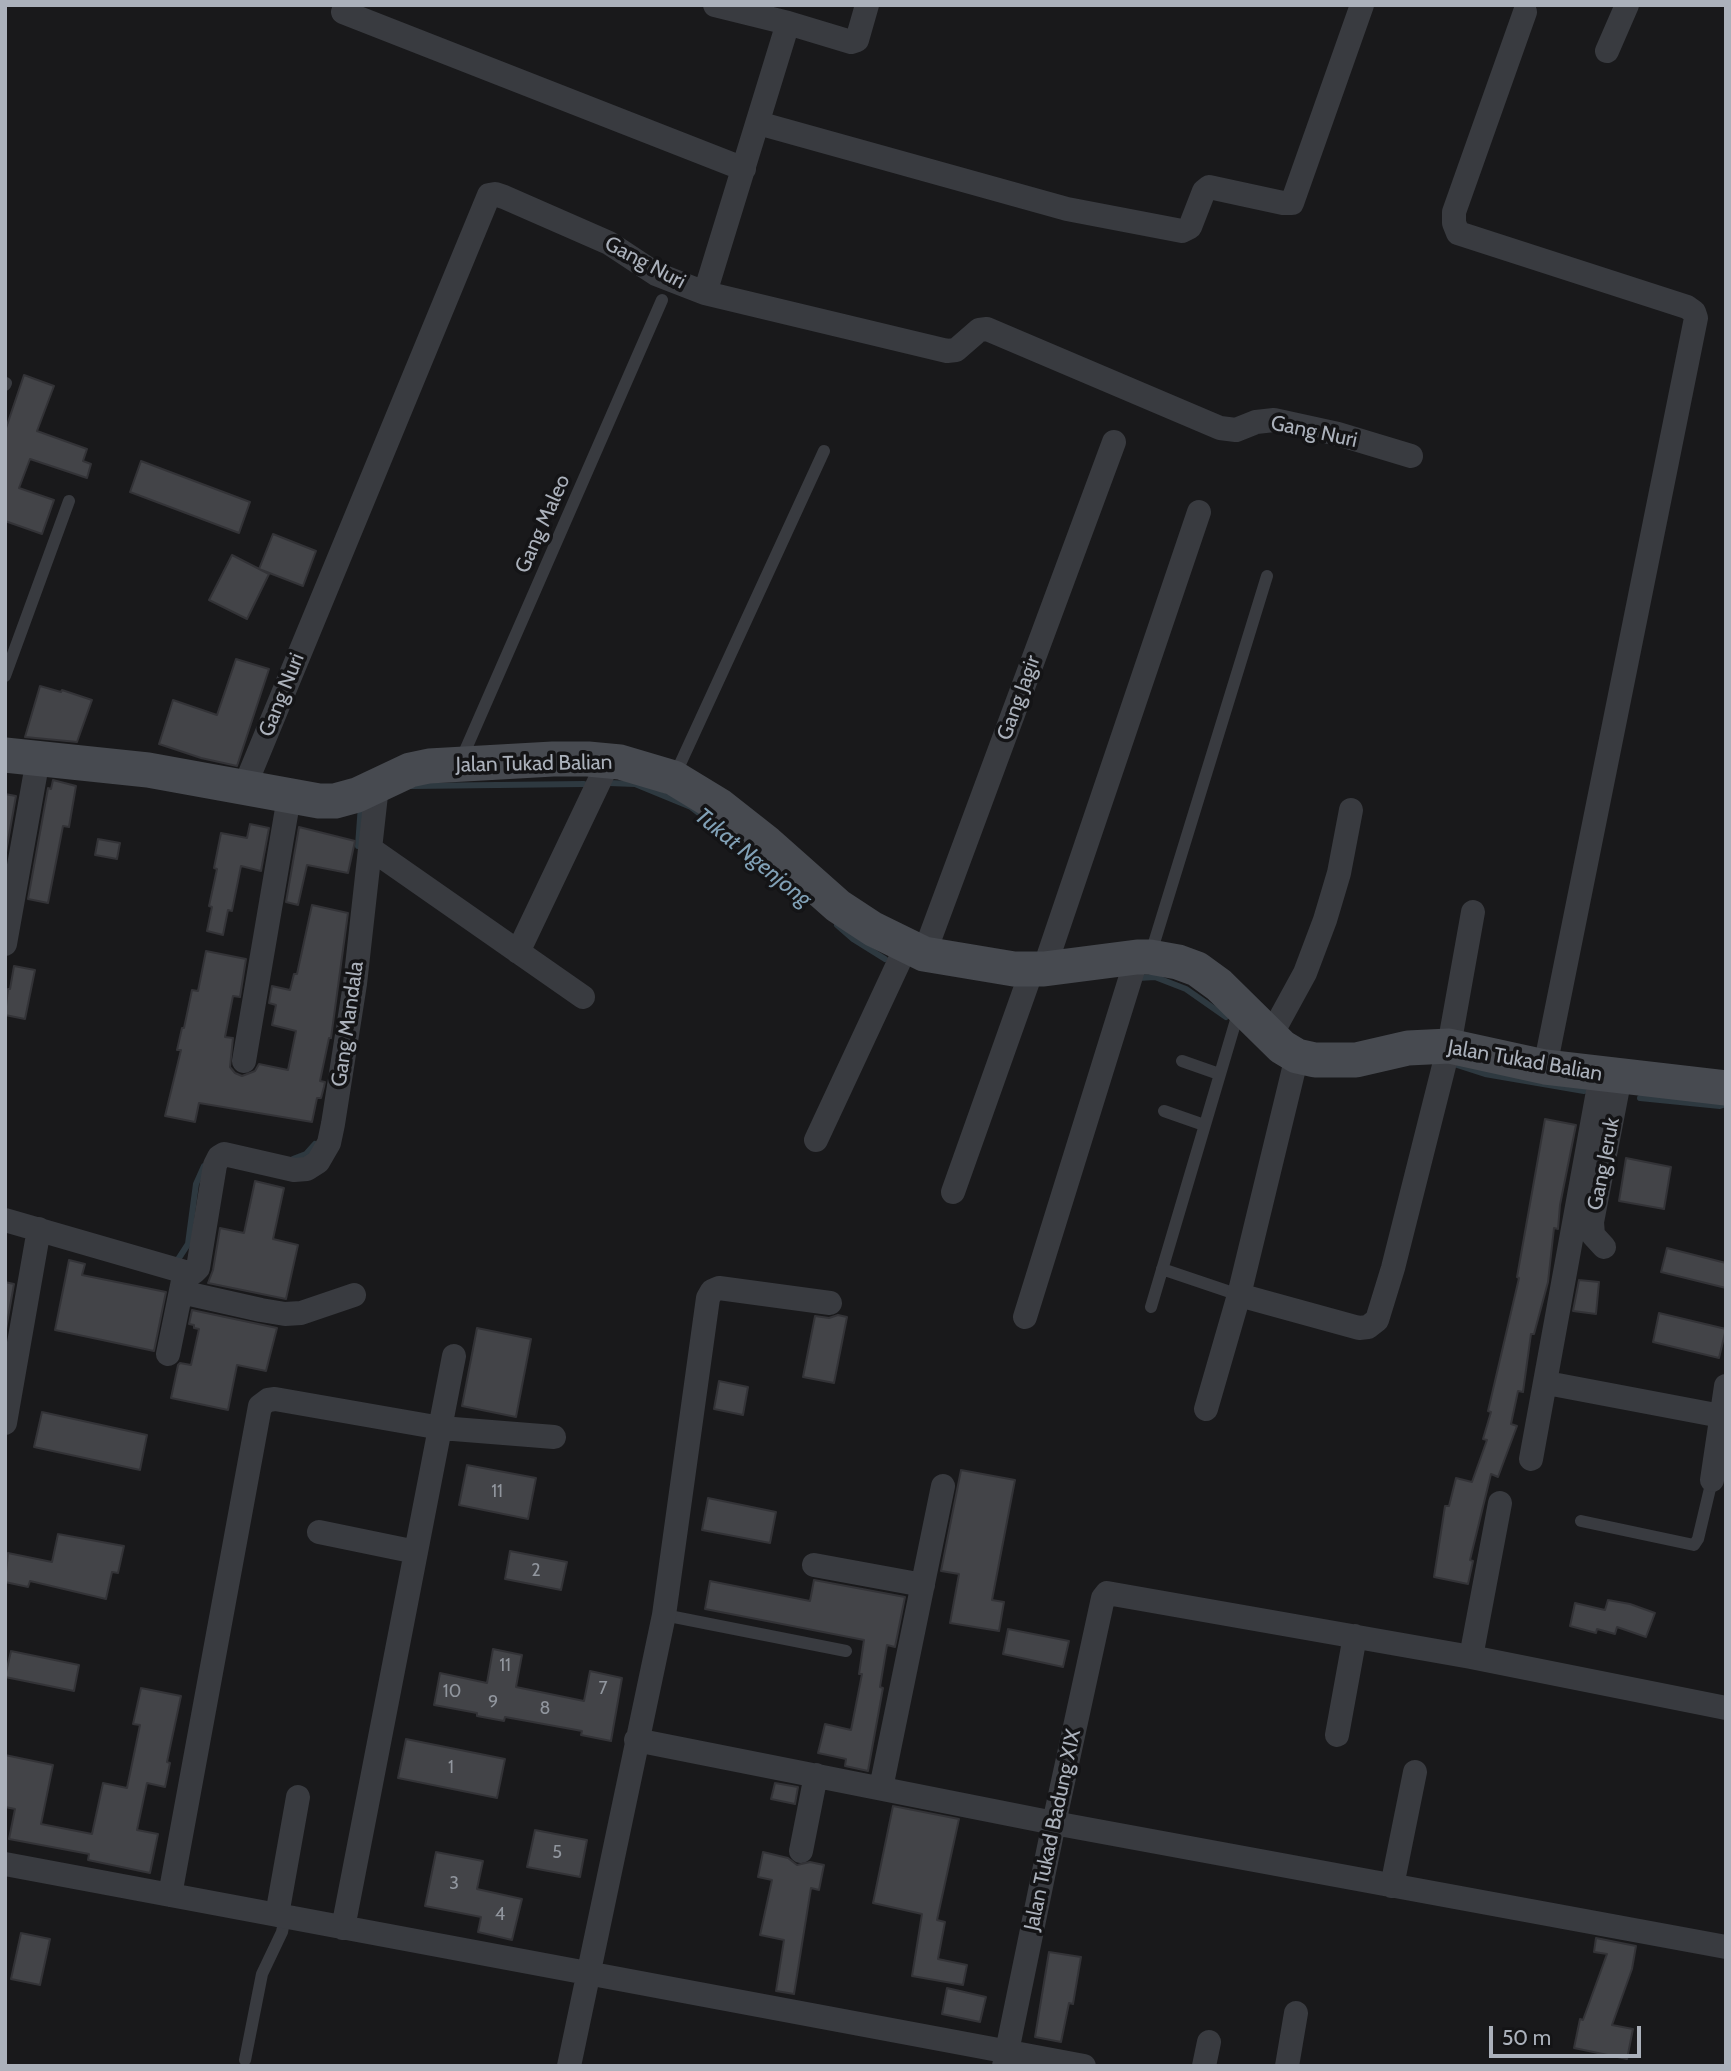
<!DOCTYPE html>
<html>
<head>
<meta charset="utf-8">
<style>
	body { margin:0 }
	#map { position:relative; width:1731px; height:2071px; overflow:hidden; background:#19191b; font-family:Cabin,sans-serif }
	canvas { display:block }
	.frame { position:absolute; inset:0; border:7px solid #abb1bb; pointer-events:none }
	.scale { position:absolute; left:1489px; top:2026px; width:152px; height:32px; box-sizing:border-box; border:4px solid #abb1bb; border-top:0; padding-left:9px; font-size:21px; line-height:24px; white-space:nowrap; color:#abb1bb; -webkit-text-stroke:5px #141416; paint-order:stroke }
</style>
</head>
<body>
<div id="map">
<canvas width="1731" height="2071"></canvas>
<div class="frame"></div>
<div class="scale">50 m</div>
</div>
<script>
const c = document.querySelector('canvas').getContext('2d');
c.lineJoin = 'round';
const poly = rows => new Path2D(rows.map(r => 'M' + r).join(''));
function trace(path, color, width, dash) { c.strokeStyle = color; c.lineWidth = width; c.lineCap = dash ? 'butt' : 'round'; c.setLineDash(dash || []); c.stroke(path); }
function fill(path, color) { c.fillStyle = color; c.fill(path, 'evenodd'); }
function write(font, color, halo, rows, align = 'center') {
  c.font = font + ' Cabin,sans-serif'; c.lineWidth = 7; c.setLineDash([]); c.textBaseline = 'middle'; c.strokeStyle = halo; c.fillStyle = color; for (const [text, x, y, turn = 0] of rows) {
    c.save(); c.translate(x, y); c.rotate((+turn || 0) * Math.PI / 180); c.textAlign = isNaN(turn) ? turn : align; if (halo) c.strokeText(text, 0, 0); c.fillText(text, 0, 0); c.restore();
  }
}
trace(poly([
	[609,783,635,784,691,807,759,859],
	[411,786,584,784],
	[358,846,361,805],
	[837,925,853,939,885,959],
	[1138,978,1155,977,1186,989,1226,1017],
	[1457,1065,1485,1074,1584,1091],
	[1640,1098,1720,1106,1726,1104],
	[293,1159,306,1154,315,1144],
	[177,1261,188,1244,196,1184,204,1166]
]), '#2e3940', 6);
const building = poly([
	[24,375,54,386,37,431,87,449,83,461,91,464,87,478,30,459,19,488,54,500,42,534,5,521,5,431,24,375],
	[141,461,250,502,239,533,130,492,141,461],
	[273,534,316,551,303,586,259,569,273,534],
	[232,555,269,574,247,619,209,600,232,555],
	[236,659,269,669,237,766,201,758,159,744,173,700,217,715,236,659],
	[40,686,61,692,62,690,92,700,77,742,25,737,40,686],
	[53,780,76,786,69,827,63,826,48,903,28,899,48,788,51,789,53,780],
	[5,794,16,796,5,858,5,794],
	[250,824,269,828,261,871,241,866,232,911,228,910,223,935,207,931,212,907,209,906,217,869,214,868,221,833,247,838,250,824],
	[299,827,355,841,348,873,307,865,298,905,286,902,299,827],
	[98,839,120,843,117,859,95,855,98,839],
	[312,905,348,913,331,1038,329,1038,320,1081,325,1082,324,1087,321,1098,317,1098,312,1122,199,1103,195,1122,165,1116,181,1050,177,1050,182,1028,184,1028,192,990,198,991,206,951,246,959,240,997,233,996,225,1037,233,1038,230,1067,235,1073,242,1076,255,1071,259,1064,288,1070,296,1031,272,1025,276,1005,269,1003,272,986,290,990,294,974,297,974,312,905],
	[14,966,35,970,25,1019,5,1015,8,989,10,989,14,966],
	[1545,1119,1576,1125,1560,1205,1558,1229,1554,1228,1548,1282,1534,1334,1531,1334,1523,1392,1518,1391,1511,1424,1517,1426,1498,1477,1491,1474,1470,1560,1473,1561,1468,1584,1434,1577,1445,1506,1449,1506,1456,1478,1472,1482,1487,1440,1483,1439,1491,1412,1488,1411,1519,1278,1517,1277,1545,1119],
	[1626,1158,1671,1167,1664,1209,1619,1201,1626,1158],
	[255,1181,284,1188,273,1239,298,1245,286,1299,208,1283,213,1270,220,1228,244,1233,255,1181],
	[1667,1248,1726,1263,1726,1288,1661,1272,1667,1248],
	[69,1260,85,1264,82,1275,166,1292,154,1351,55,1330,69,1260],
	[1579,1280,1599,1282,1596,1314,1573,1311,1579,1280],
	[5,1282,14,1284,5,1335,5,1282],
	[192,1310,277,1328,266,1371,237,1365,228,1410,171,1398,178,1365,180,1363,191,1365,199,1329,194,1328,194,1325,189,1324,192,1310],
	[1659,1313,1726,1329,1719,1358,1653,1342,1659,1313],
	[838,1315,847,1317,834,1383,803,1377,815,1316,829,1318,838,1315],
	[477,1328,531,1339,516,1417,462,1406,477,1328],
	[719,1381,748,1387,743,1415,714,1409,719,1381],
	[42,1412,147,1435,140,1470,34,1447,42,1412],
	[467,1465,536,1478,528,1519,459,1505,467,1465],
	[961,1470,1015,1480,992,1600,1004,1602,999,1631,950,1623,959,1574,941,1571,961,1470],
	[708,1498,776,1512,770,1543,702,1530,708,1498],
	[58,1534,124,1546,118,1573,112,1572,106,1599,30,1581,28,1587,5,1582,8,1553,52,1562,58,1534],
	[510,1551,567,1562,561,1590,505,1579,510,1551],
	[814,1580,905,1597,895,1647,887,1645,880,1687,883,1688,868,1771,845,1766,846,1759,818,1753,825,1724,851,1730,862,1674,859,1674,864,1640,705,1609,710,1581,810,1601,814,1580],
	[1608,1600,1630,1604,1655,1613,1646,1637,1617,1627,1615,1634,1597,1629,1596,1633,1570,1626,1575,1603,1605,1610,1608,1600],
	[1008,1629,1069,1641,1063,1667,1003,1654,1008,1629],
	[493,1649,522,1655,516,1687,584,1701,590,1671,622,1678,611,1741,581,1735,582,1731,505,1717,504,1721,477,1716,477,1713,434,1705,440,1673,487,1683,493,1649],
	[11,1651,79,1665,74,1691,5,1677,11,1651],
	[141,1688,181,1696,167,1762,170,1763,165,1787,147,1783,137,1830,158,1834,150,1873,88,1860,89,1854,9,1839,15,1809,5,1807,5,1755,53,1765,41,1824,92,1834,103,1783,127,1788,140,1725,133,1724,141,1688],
	[406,1739,505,1759,497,1798,398,1778,406,1739],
	[775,1783,798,1787,795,1804,771,1799,775,1783],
	[893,1806,959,1819,937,1920,945,1922,938,1959,967,1965,963,1985,912,1976,922,1914,873,1903,893,1806],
	[535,1830,587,1840,580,1877,527,1867,535,1830],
	[436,1852,483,1861,477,1889,522,1899,512,1940,478,1932,481,1917,425,1906,436,1852],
	[763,1852,788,1858,797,1865,810,1862,824,1865,819,1890,811,1888,794,1994,776,1991,784,1940,760,1935,772,1880,758,1877,763,1852],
	[21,1933,50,1939,40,1985,11,1979,21,1933],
	[1596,1938,1636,1946,1632,1969,1612,2025,1633,2029,1627,2059,1574,2048,1580,2019,1583,2020,1607,1954,1594,1952,1596,1938],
	[1049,1952,1081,1957,1073,2004,1069,2003,1061,2042,1035,2037,1049,1952],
	[947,1988,986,1997,980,2022,942,2014,947,1988]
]);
fill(building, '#434448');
trace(building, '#333337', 2);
trace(poly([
	[5,385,6,383],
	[5,676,69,501],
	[461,760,662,300],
	[675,775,824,451],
	[1150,956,1267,576],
	[1182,1061,1219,1074],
	[1164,1111,1204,1125],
	[1162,1269,1239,1295],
	[1151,1307,1239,1010],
	[1581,1521,1694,1545,1698,1539,1712,1480],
	[664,1615,846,1651],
	[245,2060,262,1974,282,1932,285,1917]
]), '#393b40', 12);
trace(poly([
	[715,5,788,23,851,42,857,40,867,5],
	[343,12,744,169],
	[1525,12,1454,212,1454,223,1458,233,1687,307,1694,312,1696,318,1545,1067],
	[1607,51,1627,5],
	[758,123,1067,209,1182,231,1190,227,1204,191,1209,187,1283,203,1292,203,1362,5],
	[705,293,788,23],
	[244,788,489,195,495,194,504,197,609,243,656,274,705,293,947,351,956,350,979,330,987,329,1220,428,1236,430,1256,422,1274,420,1338,434,1411,456],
	[371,849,583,997],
	[5,944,38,759],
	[518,952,609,761],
	[924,954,1114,442],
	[1044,969,1199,512],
	[1270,1037,1305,973,1325,920,1339,873,1351,810],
	[244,1061,289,797],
	[816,1140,906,947],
	[953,1192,1032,970],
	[5,1220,185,1272,194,1272,198,1268,215,1165,219,1157,224,1154,294,1170,307,1169,318,1162,329,1143,333,1124,355,984,377,786],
	[1604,1247,1593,1235,1592,1222,1620,1077],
	[181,1292,261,1310,285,1314,301,1313,354,1295],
	[1239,1295,1359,1328,1368,1327,1377,1320,1393,1268,1449,1046,1473,912],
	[1025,1317,1137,957],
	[168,1354,184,1276],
	[1547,1383,1721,1416],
	[1206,1409,1239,1295,1297,1056],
	[5,1423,39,1229],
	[1531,1459,1601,1075],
	[1712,1480,1726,1386],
	[319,1532,416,1552],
	[814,1565,923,1585],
	[1471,1657,1500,1503],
	[1337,1735,1355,1636],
	[636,1740,1054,1823,1726,1947],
	[881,1788,943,1486],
	[801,1851,816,1775],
	[5,1864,1084,2066],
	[1392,1886,1415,1772],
	[170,1895,260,1406,268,1400,275,1399,441,1428,554,1437],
	[277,1915,298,1797],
	[343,1928,454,1356],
	[569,2066,664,1615,708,1298,712,1291,719,1288,830,1303],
	[1004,2066,1054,1823,1103,1598,1107,1593,1471,1657,1726,1708],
	[1204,2066,1209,2042],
	[1287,2066,1296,2013]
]), '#393b40', 24);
trace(poly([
	[5,755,148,770,319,801,335,801,357,795,410,770,429,766,553,759,588,759,620,762,674,778,720,806,767,843,838,906,873,929,924,954,1014,969,1044,969,1137,957,1150,957,1178,962,1197,969,1219,985,1282,1047,1297,1056,1315,1060,1356,1060,1408,1048,1449,1046,1545,1067,1726,1088]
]), '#474a50', 35);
write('18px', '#91969e', null, [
	["11",497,1492],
	["2",536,1571],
	["11",505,1666],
	["7",603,1689],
	["10",452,1692],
	["9",493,1703],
	["8",545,1709],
	["1",451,1768],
	["5",557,1853],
	["3",454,1884],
	["4",500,1915]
]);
write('21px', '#abb1bb', '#141416', [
	["Gang Nuri",645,263,28],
	["Gang Nuri",1314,432,12],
	["Gang Maleo",543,524,-66],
	["Gang Nuri",282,695,-68],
	["Gang Jagir",1019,698,-70],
	["Jalan Tukad Balian",534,764,-1],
	["Gang Mandala",348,1024,-82],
	["Jalan Tukad Balian",1525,1061,10],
	["Gang Jeruk",1604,1164,-79],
	["Jalan Tukad Badung XIX",1053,1830,-78]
]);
write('italic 23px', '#81a1b7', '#141416', [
	["Tukat Ngenjong",753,858,39]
]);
</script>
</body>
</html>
